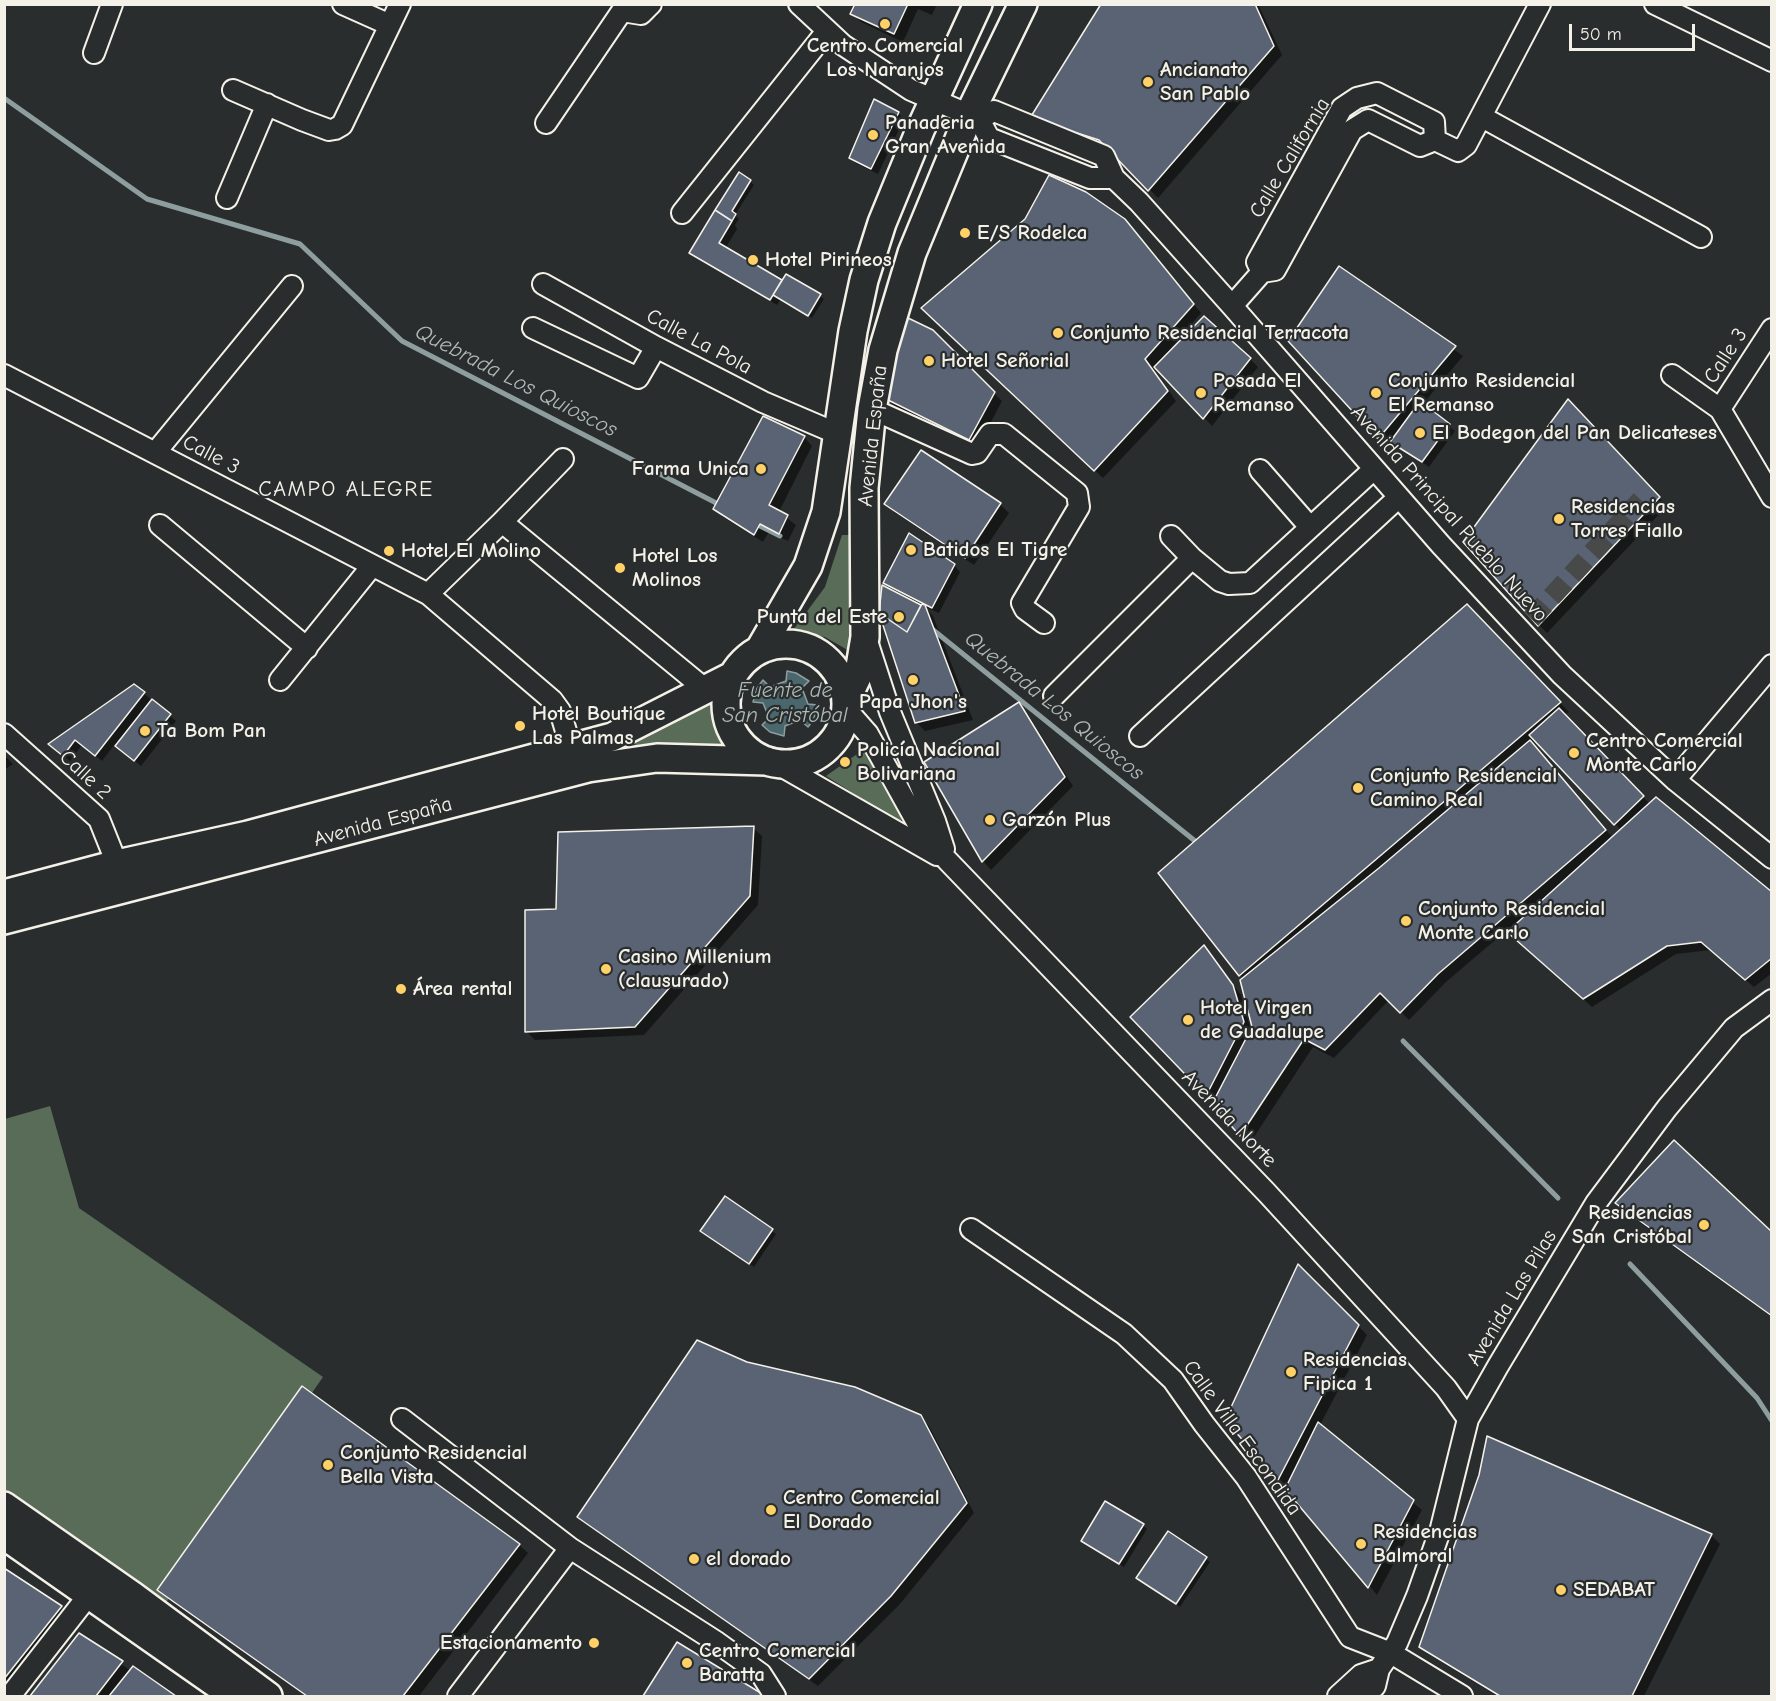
<!DOCTYPE html>
<html>
<head>
<meta charset="utf-8">
<style>
	body { margin:0 }
	#map { position:relative; width:1776px; height:1701px; overflow:hidden; background:#2a2d2e; font-family:"Comic Neue",sans-serif }
	canvas { display:block }
	.frame { position:absolute; inset:0; border:6px solid #f4f1e8; pointer-events:none }
	.scale { position:absolute; left:1569px; top:24px; width:126px; height:27px; box-sizing:border-box; border:3px solid #f4f1e8; border-top:0; padding-left:8px; font-size:18px; line-height:21px; white-space:nowrap; color:#f4f1e8; -webkit-text-stroke:4px #2a2d2e; paint-order:stroke }
</style>
</head>
<body>
<div id="map">
<canvas width="1776" height="1701"></canvas>
<div class="frame"></div>
<div class="scale">50 m</div>
</div>
<script>
const c = document.querySelector('canvas').getContext('2d');
c.lineJoin = 'round';
function fill(path, color) { c.fillStyle = color; c.fill(path, 'evenodd'); }
const poly = rows => new Path2D(rows.map(r => 'M' + r).join(''));
function trace(path, color, width, dash) { c.strokeStyle = color; c.lineWidth = width; c.lineCap = dash ? 'butt' : 'round'; c.setLineDash(dash || []); c.stroke(path); }
function write(font, color, halo, rows, align = 'center') {
  c.font = font + ' "Comic Neue",sans-serif'; c.lineWidth = 4.5; c.setLineDash([]); c.textBaseline = 'middle'; c.strokeStyle = halo; c.fillStyle = color; for (const [text, x, y, turn = 0] of rows) {
    c.save(); c.translate(x, y); c.rotate((+turn || 0) * Math.PI / 180); c.textAlign = isNaN(turn) ? turn : align; if (halo) c.strokeText(text, 0, 0); c.fillText(text, 0, 0); c.restore();
  }
}
fill(poly([
	[842,535,850,535,851,652,825,637,791,633,825,587],
	[715,694,712,711,716,726,726,747,649,745,636,747,633,736],
	[867,747,879,779,903,818,899,822,826,776],
	[50,1106,79,1208,323,1377,156,1617,5,1512,5,1119]
]), '#586c57');
const water = poly([
	[787,671,796,673,809,681,802,688,808,704,818,705,814,719,808,727,800,720,785,726,784,736,770,732,762,725,769,718,763,703,753,702,757,688,763,680,770,687,786,681,787,671]
]);
fill(water, '#4a676d');
trace(water, '#8e9e9e', 1.5);
fill(poly([
	[638,4,666,4,656,18],
	[856,4,937,4,932,15,918,9,903,42,861,22,852,13],
	[1103,4,1258,4,1282,55,1158,198,1109,148,1040,126],
	[898,113,904,119,878,174,857,164,851,158],
	[750,181,754,185,735,215,739,219,735,225,737,229,725,249,782,283,820,296,824,299,812,318,780,300,777,305,691,253],
	[1133,229,1201,313,1171,348,1250,359,1258,367,1212,426,1155,366,1153,368,1176,401,1103,478,932,316],
	[1339,268,1463,356,1422,405,1455,431,1429,467,1391,441,1387,447,1290,340],
	[932,331,1002,401,978,447,896,407,887,399],
	[1576,409,1667,506,1547,633,1539,625],
	[804,437,812,446,779,512,796,525,788,541,769,532,763,542,723,517,715,509],
	[921,452,1000,504,1009,513,974,565,894,512,886,504],
	[954,565,960,572,939,613,925,607,933,616,973,720,925,731,916,722,895,593,885,583],
	[1467,606,1569,712,1564,715,1650,804,1772,893,1772,973,1754,987,1711,950,1676,954,1592,1007,1507,930,1446,982,1409,1020,1389,1000,1334,1058,1313,1047,1250,1143,1132,1017,1204,947,1241,995,1251,1031,1253,1027,1244,979,1240,975],
	[1536,740,1621,830,1613,838,1531,744],
	[134,685,176,721,141,766,115,744,102,761,82,745,70,761,56,750],
	[1019,704,1027,713,1073,786,991,870,983,861,926,763],
	[4,755,13,764,4,770],
	[753,828,762,836,758,905,644,1035,535,1040,526,1031,557,910],
	[725,1198,776,1234,754,1267,706,1235],
	[1617,1203,1772,1234,1772,1317,1625,1212],
	[1299,1266,1367,1335,1320,1425,1422,1510,1377,1595,1287,1487,1227,1420],
	[746,1364,920,1417,929,1426,974,1513,900,1604,818,1686,579,1517],
	[1143,1525,1147,1529,1124,1567,1083,1541],
	[1168,1533,1210,1562,1180,1607,1138,1578],
	[1711,1535,1720,1544,1644,1696,1497,1696,1430,1655,1421,1646],
	[519,1545,528,1553,419,1696,306,1696,159,1590],
	[4,1569,70,1616,4,1696],
	[80,1635,131,1671,133,1668,173,1696,32,1696],
	[678,1644,762,1696,645,1696]
]), '#0007');
trace(poly([
	[4,98,147,199,300,244,402,341,722,506],
	[754,523,780,536],
	[932,629,1200,845],
	[1403,1041,1558,1198],
	[1630,1264,1757,1398,1772,1421]
]), '#8e9e9e', 5);
const building = poly([
	[855,4,908,4,894,34,850,14,855,4],
	[1101,4,1255,4,1274,46,1148,191,1099,140,1030,118,1101,4],
	[874,99,899,112,871,169,849,158,874,99],
	[739,172,751,180,732,211,736,214,732,221,715,210,739,172],
	[1049,175,1086,192,1125,219,1194,304,1145,359,1168,391,1094,471,921,308,1025,219,1049,175],
	[715,210,732,221,719,243,782,280,770,300,689,253,715,210],
	[1339,266,1456,346,1378,439,1288,341,1339,266],
	[786,274,821,294,808,316,773,295,786,274],
	[1204,316,1251,358,1203,419,1154,367,1204,316],
	[906,317,933,330,995,392,969,440,886,399,906,317],
	[1568,399,1660,497,1538,626,1463,542,1568,399],
	[1420,401,1450,424,1422,462,1390,442,1420,401],
	[763,416,805,436,769,505,788,515,779,534,760,524,754,535,713,509,763,416],
	[921,450,1001,503,965,558,884,504,921,450],
	[909,533,955,564,932,608,883,583,909,533],
	[882,585,921,605,907,632,879,613,882,585],
	[922,604,925,605,965,711,915,723,879,613,907,632,922,604],
	[1467,604,1561,702,1239,976,1158,873,1467,604],
	[134,684,145,692,95,756,75,740,63,756,48,744,134,684],
	[152,699,171,714,134,761,115,746,152,699],
	[1019,702,1065,777,982,862,924,762,1019,702],
	[1559,708,1644,796,1614,825,1529,735,1559,708],
	[1530,740,1606,830,1438,974,1400,1013,1380,993,1325,1050,1304,1039,1240,1136,1212,1104,1252,1027,1240,980,1379,868,1530,740],
	[1656,797,1772,892,1772,958,1745,980,1701,942,1667,946,1583,999,1507,932,1656,797],
	[754,826,750,896,635,1027,525,1032,525,910,556,909,558,832,754,826],
	[1204,945,1233,985,1244,1022,1206,1096,1130,1017,1204,945],
	[1674,1140,1772,1232,1772,1316,1615,1203,1674,1140],
	[725,1196,773,1229,749,1264,700,1231,725,1196],
	[1298,1264,1359,1325,1278,1480,1225,1420,1298,1264],
	[697,1340,747,1362,855,1387,921,1415,967,1503,891,1596,809,1679,577,1517,697,1340],
	[302,1386,520,1544,403,1696,307,1696,157,1590,302,1386],
	[1318,1422,1414,1500,1368,1588,1285,1489,1318,1422],
	[1487,1436,1712,1534,1632,1696,1500,1696,1419,1647,1479,1475,1487,1436],
	[1105,1501,1144,1524,1119,1564,1081,1541,1105,1501],
	[1168,1531,1207,1557,1176,1604,1136,1578,1168,1531],
	[4,1568,62,1606,4,1679,4,1568],
	[79,1633,123,1661,96,1696,30,1696,79,1633],
	[677,1642,764,1695,764,1696,643,1696,677,1642],
	[133,1666,176,1696,109,1696,133,1666]
]);
fill(building, '#596374');
trace(building, '#f4f1e8', 1.5);
trace(poly([
	[1531,619,1641,500]
]), '#484a4a', 20, [20, 10]);
const street = poly([
	[343,4,390,25],
	[799,4,843,45,911,90,979,119,989,138,1090,178,1114,178],
	[1655,4,1772,61],
	[94,53,112,4],
	[233,90,302,120,329,130,335,129,342,125,400,4],
	[1482,117,1701,237],
	[979,119,994,111,1104,156,1114,178,1139,202,1232,306,1441,545,1562,675,1675,780,1772,858],
	[546,123,622,11,641,14,651,4],
	[1435,140,1434,122,1377,93,1357,98,1342,108,1257,262,1262,272,1275,270,1352,130,1368,120,1420,146,1435,140,1458,151,1466,145,1540,4],
	[227,198,267,104],
	[682,213,827,31],
	[543,284,656,347,763,402,838,434],
	[1232,306,1262,272],
	[533,328,638,378,656,347],
	[4,375,428,594,552,700,560,711,571,748],
	[1672,375,1720,409,1772,497],
	[872,409,972,454,977,453,990,434,1004,434,1077,493,1079,507,1022,603,1025,609,1044,623],
	[1720,409,1772,329],
	[155,453,292,286],
	[1260,470,1309,526],
	[502,522,563,459],
	[160,525,307,648],
	[1171,536,1192,558],
	[428,594,502,522,705,689],
	[866,638,890,712,935,821,944,849],
	[280,680,372,566],
	[1054,696,1192,558,1220,581,1229,584,1250,583,1374,469],
	[847,710,868,734,919,826,947,860,1267,1193,1446,1388,1468,1419],
	[4,734,99,819,117,864],
	[1140,736,1399,497],
	[776,763,937,855],
	[1675,780,1772,665],
	[971,1229,1124,1334,1173,1380,1204,1424,1246,1477,1350,1637,1391,1653,1462,1696],
	[402,1419,570,1548],
	[10,1696,88,1596],
	[458,1696,570,1548,715,1641,761,1674,775,1696],
	[1338,1696,1361,1675,1379,1669],
	[1364,1696,1375,1686,1379,1669,1397,1643,1417,1596,1441,1528,1468,1419,1498,1366,1596,1203,1667,1108,1734,1028,1772,1000]
]);
const secondary = poly([
	'726 704a60 60 0 1 1 120 0a60 60 0 1 1-120 0Z',
	[760,649,808,566,826,512,853,331,864,280,882,223,921,128,978,4],
	[847,698,859,673,865,637,864,488,872,409,883,350,912,253,969,115,1023,4],
	[4,894,117,864,248,835,612,737,732,676],
	[4,920,588,768,657,758,767,761],
	[4,1506,133,1596,268,1696],
	[4,1535,234,1696]
]);
trace(street, '#f4f1e8', 24);
trace(secondary, '#f4f1e8', 32);
trace(street, '#2a2d2e', 20);
trace(secondary, '#2a2d2e', 27);
for (const [x, y, r, color] of [
	[885,24,6,"#ffd166"],
	[1148,82,6,"#ffd166"],
	[873,135,6,"#ffd166"],
	[965,233,6,"#ffd166"],
	[753,260,6,"#ffd166"],
	[1058,333,6,"#ffd166"],
	[929,361,6,"#ffd166"],
	[1201,393,6,"#ffd166"],
	[1376,393,6,"#ffd166"],
	[1420,433,6,"#ffd166"],
	[761,469,6,"#ffd166"],
	[1559,519,6,"#ffd166"],
	[911,550,6,"#ffd166"],
	[389,551,6,"#ffd166"],
	[620,568,6,"#ffd166"],
	[899,617,6,"#ffd166"],
	[913,680,6,"#ffd166"],
	[520,726,6,"#ffd166"],
	[145,731,6,"#ffd166"],
	[1574,753,6,"#ffd166"],
	[845,762,6,"#ffd166"],
	[1358,788,6,"#ffd166"],
	[990,820,6,"#ffd166"],
	[1406,921,6,"#ffd166"],
	[606,969,6,"#ffd166"],
	[401,989,6,"#ffd166"],
	[1188,1020,6,"#ffd166"],
	[1704,1225,6,"#ffd166"],
	[1291,1372,6,"#ffd166"],
	[328,1465,6,"#ffd166"],
	[771,1510,6,"#ffd166"],
	[1361,1544,6,"#ffd166"],
	[694,1559,6,"#ffd166"],
	[1561,1590,6,"#ffd166"],
	[594,1643,6,"#ffd166"],
	[687,1663,6,"#ffd166"]
]) { const dot = new Path2D(); dot.arc(x, y, r, 0, 2 * Math.PI); c.fillStyle = color; c.fill(dot); trace(dot, '#2a2d2e', 2); }
write('bold 21px', '#f4f1e8', '#2a2d2e', [
	["Centro Comercial",885,46,"center"],
	["Los Naranjos",885,70,"center"],
	["Ancianato",1160,70],
	["San Pablo",1160,94],
	["Panaderia",885,123],
	["Gran Avenida",885,147],
	["E/S Rodelca",977,233],
	["Hotel Pirineos",765,260],
	["Conjunto Residencial Terracota",1070,333],
	["Hotel Señorial",941,361],
	["Posada El",1213,381],
	["Remanso",1213,405],
	["Conjunto Residencial",1388,381],
	["El Remanso",1388,405],
	["El Bodegon del Pan Delicateses",1432,433],
	["Farma Unica",749,469,"right"],
	["Residencias",1571,507],
	["Torres Fiallo",1571,531],
	["Batidos El Tigre",923,550],
	["Hotel El Molino",401,551],
	["Hotel Los",632,556],
	["Molinos",632,580],
	["Punta del Este",887,617,"right"],
	["Papa Jhon's",913,702,"center"],
	["Hotel Boutique",532,714],
	["Las Palmas",532,738],
	["Ta Bom Pan",157,731],
	["Centro Comercial",1586,741],
	["Monte Carlo",1586,765],
	["Policía Nacional",857,750],
	["Bolivariana",857,774],
	["Conjunto Residencial",1370,776],
	["Camino Real",1370,800],
	["Garzón Plus",1002,820],
	["Conjunto Residencial",1418,909],
	["Monte Carlo",1418,933],
	["Casino Millenium",618,957],
	["(clausurado)",618,981],
	["Área rental",413,989],
	["Hotel Virgen",1200,1008],
	["de Guadalupe",1200,1032],
	["Residencias",1692,1213,"right"],
	["San Cristóbal",1692,1237,"right"],
	["Residencias",1303,1360],
	["Fipica 1",1303,1384],
	["Conjunto Residencial",340,1453],
	["Bella Vista",340,1477],
	["Centro Comercial",783,1498],
	["El Dorado",783,1522],
	["Residencias",1373,1532],
	["Balmoral",1373,1556],
	["el dorado",706,1559],
	["SEDABAT",1573,1590],
	["Estacionamento",582,1643,"right"],
	["Centro Comercial",699,1651],
	["Baratta",699,1675]
], 'left');
write('21px', '#f4f1e8', '#2a2d2e', [
	["Calle California",1290,158,-59],
	["Calle La Pola",699,342,28],
	["Calle 3",1726,356,-57],
	["Avenida España",873,436,-84],
	["Calle 3",211,455,28],
	["Avenida Principal Pueblo Nuevo",1449,514,48],
	["Calle 2",85,775,43],
	["Avenida España",383,822,-15],
	["Avenida Norte",1229,1119,46],
	["Avenida Las Pilas",1512,1298,-59],
	["Calle Villa Escondida",1242,1438,54]
]);
write('italic 22px', '#b0bab7', '#2a2d2e', [
	["Quebrada Los Quioscos",516,381,27],
	["Fuente de",785,691],
	["San Cristóbal",785,716],
	["Quebrada Los Quioscos",1054,706,39]
]);
c.letterSpacing = '1.5px';
write('22px', '#f4f1e8', '#2a2d2e', [
	["CAMPO ALEGRE",346,490]
]);
c.letterSpacing = '0px';
</script>
</body>
</html>
